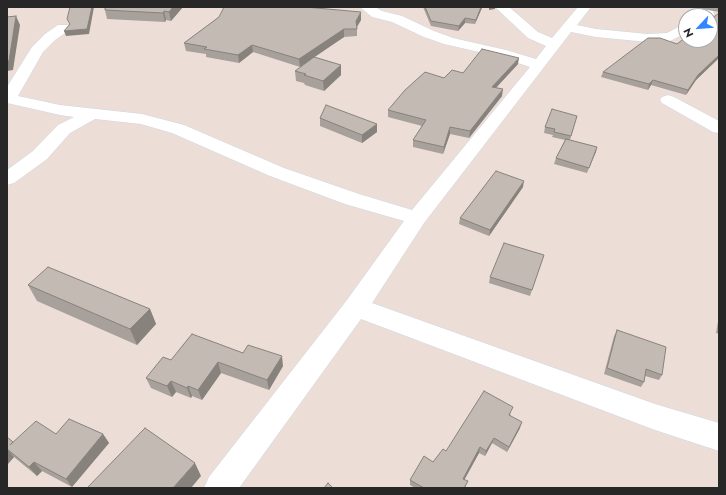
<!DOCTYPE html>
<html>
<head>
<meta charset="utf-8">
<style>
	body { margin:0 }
	#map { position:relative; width:726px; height:495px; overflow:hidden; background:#ecded7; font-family:Jost,sans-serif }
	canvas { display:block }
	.frame { position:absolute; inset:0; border:8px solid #272727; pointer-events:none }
	.north { position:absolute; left:678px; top:8px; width:40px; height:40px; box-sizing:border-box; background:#fff; border:1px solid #a9a9a9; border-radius:50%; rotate:244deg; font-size:11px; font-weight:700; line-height:16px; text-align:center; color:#272727 }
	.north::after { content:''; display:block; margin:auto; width:14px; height:18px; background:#3187ff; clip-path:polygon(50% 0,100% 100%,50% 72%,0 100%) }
</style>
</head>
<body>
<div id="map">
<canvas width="726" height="495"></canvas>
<div class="frame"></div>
<div class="north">N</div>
</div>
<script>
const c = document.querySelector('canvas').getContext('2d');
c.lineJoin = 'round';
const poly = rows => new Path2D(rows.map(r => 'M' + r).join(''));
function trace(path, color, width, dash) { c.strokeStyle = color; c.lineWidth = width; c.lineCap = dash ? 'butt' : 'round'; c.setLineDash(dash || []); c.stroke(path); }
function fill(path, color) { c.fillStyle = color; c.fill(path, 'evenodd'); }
const minor = poly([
	[360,7,375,7,382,11,402,16,434,31,453,38,506,50,536,59,546,46,528,38,495,7,509,7,538,32,552,38,578,7,591,7,577,25,596,29,648,34,667,33,686,23,686,33,670,41,648,42,596,37,571,32,424,223,372,303,655,404,719,423,719,451,655,430,361,319,239,488,204,488,209,477,347,300,404,221,345,204,270,176,172,133,141,124,95,119,70,133,47,159,14,183,7,185,7,170,33,151,58,125,74,117,60,115,7,103,7,87,32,47,45,34,58,25,68,25,70,28,68,31,55,40,43,52,18,96,60,105,142,114,184,125,284,168,359,194,412,210,530,67,497,56,444,44,424,37,392,22,372,17,360,7],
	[708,10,713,11,714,14,713,17,710,18,710,16,697,16,699,13,708,10],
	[668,95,674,97,719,121,719,133,713,132,662,103,660,100,662,97,668,95]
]);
trace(minor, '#ccd6e3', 1);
fill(minor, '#fff');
fill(poly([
	[183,7,171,21,166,20,165,22,107,19,105,10],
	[423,7,482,7,475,24,465,23,458,31,431,26],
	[693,7,719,7,719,12],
	[719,13,719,58,696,80,686,95,651,85,648,90,601,77,603,72,677,44],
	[219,17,361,20,357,27,357,36,344,37,314,57,341,65,341,75,324,91,305,85,304,83,296,81,295,71,312,59,300,67,253,52,239,63,206,57,206,54,186,51,184,43],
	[518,64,496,88,502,96,469,138,450,134,443,154,413,147,413,140,422,126,388,117,388,110,463,73],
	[577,116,570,140,597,147,587,173,554,164,556,158,565,140,552,137,553,135,544,133,545,127],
	[320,118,377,124,377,132,362,143,320,126],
	[523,187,489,236,459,224,460,218],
	[544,255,530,296,489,283,490,277],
	[28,285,150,309,156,324,137,345,37,301],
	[719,316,719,334,716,333],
	[617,330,662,375,659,380,645,376,644,382,641,387,604,374,614,336],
	[243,353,283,366,269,390,221,373,202,400,192,396,191,398,176,392,172,397,151,388,146,378,171,360],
	[511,413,510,415,520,428,507,452,492,443,485,456,479,453,464,480,468,481,465,488,415,488,410,485,410,480,446,451],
	[56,434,103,434,109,443,72,487,42,471,37,476,14,457,7,465,7,437,13,442]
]), '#a8a09a');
fill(poly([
	[92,7,94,7,89,34,66,36,64,31],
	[173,7,183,7,171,21,169,12],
	[481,7,482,7,482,8,475,24,476,20],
	[489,7,495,7,495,9,489,10],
	[164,11,166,20,165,22,163,13],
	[361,12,361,20,356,28,356,21],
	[16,16,20,25,13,70,7,71,7,61],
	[465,18,465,23,458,31,459,26],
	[344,29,344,37,300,67,299,59],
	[252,45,253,52,239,63,238,55],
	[719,55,719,58,696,80,686,95,688,90,698,75],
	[519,58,518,64,491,93,492,87],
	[341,65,341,75,324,91,323,81],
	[653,80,651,85,648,90,649,84],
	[503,89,502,96,469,138,470,131],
	[377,124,377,132,362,143,362,135],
	[450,127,450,134,443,154,444,147],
	[597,147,596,152,587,173,589,168],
	[524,181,523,187,489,236,490,230],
	[150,309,156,324,137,345,130,329],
	[282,356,283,366,269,390,267,380],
	[218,362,221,373,202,400,198,390],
	[171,381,176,392,172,397,167,386],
	[188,386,192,396,191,398,187,388],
	[522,422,520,428,507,452,509,447],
	[103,434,109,443,72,487,66,479],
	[494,438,492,443,485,456,486,451],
	[480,447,479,453,462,484,463,479],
	[7,449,14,457,7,465],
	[34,462,42,471,37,476,29,467],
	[195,463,201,476,191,488,173,488]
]), '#88827d');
const building = poly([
	[70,7,92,7,87,29,64,31,70,24,67,19,70,7],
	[105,7,173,7,169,12,164,11,163,13,105,10,105,7],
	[224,7,305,7,361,12,356,21,357,29,344,29,299,59,252,45,238,55,204,49,207,47,184,43,219,17,224,7],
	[425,7,481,7,476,20,465,18,459,26,431,21,425,7],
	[719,13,719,55,698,75,688,90,653,80,649,84,603,72,648,38,660,38,677,44,686,37,686,40,710,40,710,20,719,13],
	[16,16,9,61,7,61,7,17,16,16],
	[482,49,519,58,492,87,503,89,470,131,450,127,444,147,413,140,426,120,388,110,405,90,425,72,444,78,452,70,463,73,482,49],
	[314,57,341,65,323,81,304,75,306,74,295,71,314,57],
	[326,105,377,124,362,135,320,118,326,105],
	[552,109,577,116,571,136,554,132,555,129,545,127,552,109],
	[566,139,597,147,589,168,556,158,566,139],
	[496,171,524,181,490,230,460,218,496,171],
	[504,243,544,255,532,290,490,277,504,243],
	[48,267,150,309,130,329,28,285,48,267],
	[617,330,666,347,662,375,646,369,644,382,607,368,617,330],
	[192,334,243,353,248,345,282,356,267,380,218,362,198,390,188,386,187,388,171,381,167,386,146,378,163,357,171,360,192,334],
	[484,391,513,407,509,415,522,422,509,447,494,438,486,451,480,447,463,479,468,481,464,488,424,488,410,480,424,456,433,462,443,449,446,451,484,391],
	[69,419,103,434,66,479,34,462,29,467,7,449,7,437,13,442,10,445,36,421,56,434,69,419],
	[145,428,195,463,173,488,87,488,145,428],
	[328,483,333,488,324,488,328,483]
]);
fill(building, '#c3bab3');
trace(building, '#88827d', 1);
</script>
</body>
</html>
